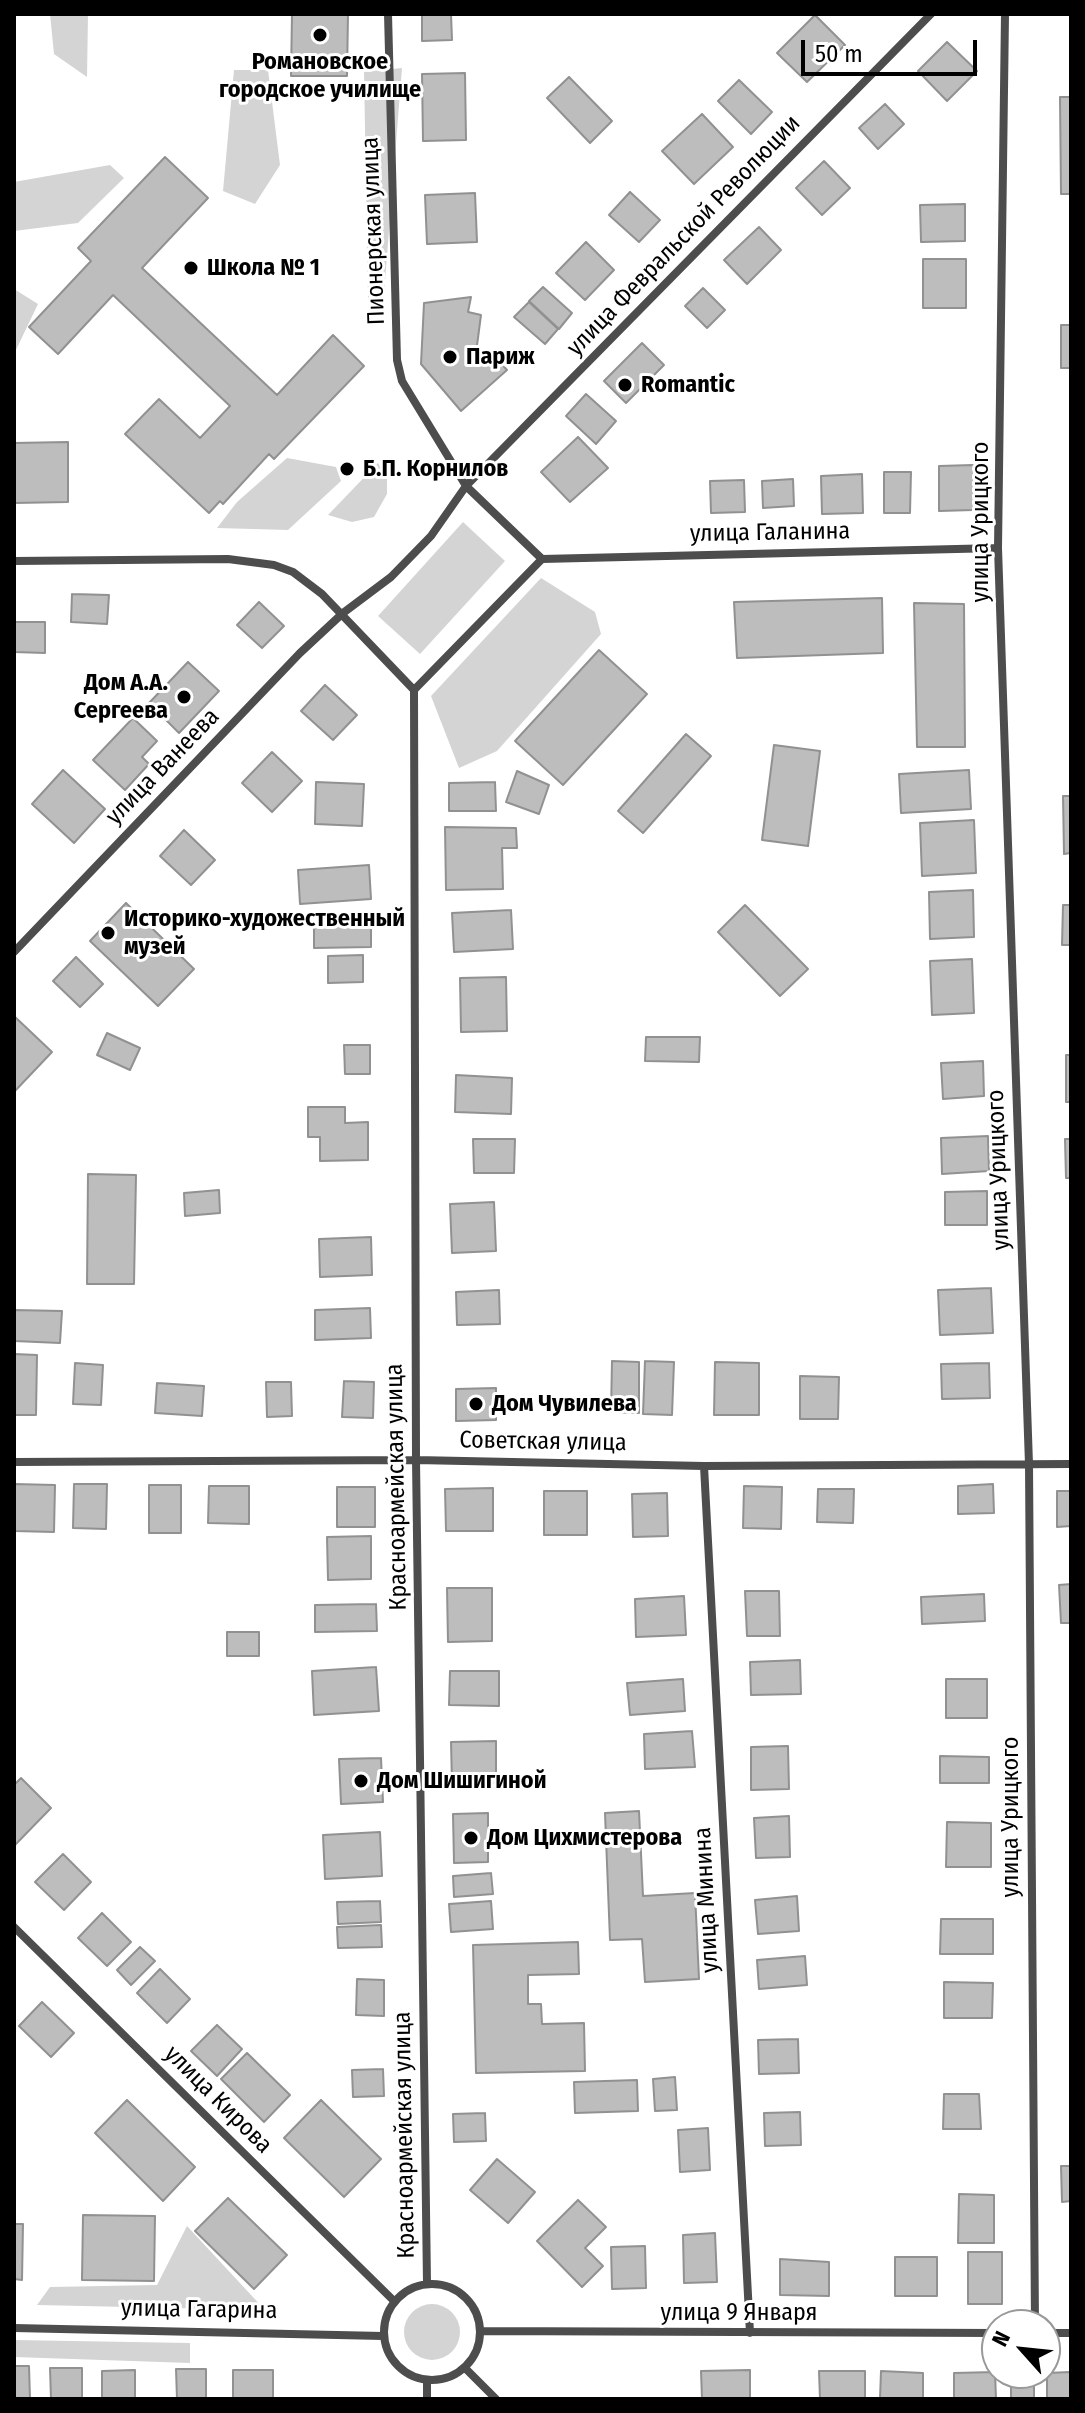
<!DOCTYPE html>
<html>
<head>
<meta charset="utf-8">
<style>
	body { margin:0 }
	#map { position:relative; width:1085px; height:2413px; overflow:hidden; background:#fff; font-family:"Fira Sans Condensed",sans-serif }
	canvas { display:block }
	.frame { position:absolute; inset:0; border:16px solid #000; pointer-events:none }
	.north { position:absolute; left:981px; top:2309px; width:80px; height:80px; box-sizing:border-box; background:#fff; border:2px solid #999; border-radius:50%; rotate:297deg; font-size:22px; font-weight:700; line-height:32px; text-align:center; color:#000 }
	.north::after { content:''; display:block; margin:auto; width:28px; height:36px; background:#000; clip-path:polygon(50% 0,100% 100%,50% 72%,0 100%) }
	.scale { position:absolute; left:801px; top:40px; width:176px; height:36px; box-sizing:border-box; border:4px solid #000; border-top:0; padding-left:10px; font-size:24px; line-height:28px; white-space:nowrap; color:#000; -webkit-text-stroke:6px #fff; paint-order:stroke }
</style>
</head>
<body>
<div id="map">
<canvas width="1085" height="2413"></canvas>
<div class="frame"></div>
<div class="north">N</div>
<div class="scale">50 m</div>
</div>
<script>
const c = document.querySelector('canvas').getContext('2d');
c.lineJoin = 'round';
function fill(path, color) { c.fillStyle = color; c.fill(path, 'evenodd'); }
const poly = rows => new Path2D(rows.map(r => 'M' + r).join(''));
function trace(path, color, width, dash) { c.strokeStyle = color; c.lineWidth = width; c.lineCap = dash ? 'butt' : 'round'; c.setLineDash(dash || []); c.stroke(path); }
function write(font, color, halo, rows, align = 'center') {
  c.font = font + ' "Fira Sans Condensed",sans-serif'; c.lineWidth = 6; c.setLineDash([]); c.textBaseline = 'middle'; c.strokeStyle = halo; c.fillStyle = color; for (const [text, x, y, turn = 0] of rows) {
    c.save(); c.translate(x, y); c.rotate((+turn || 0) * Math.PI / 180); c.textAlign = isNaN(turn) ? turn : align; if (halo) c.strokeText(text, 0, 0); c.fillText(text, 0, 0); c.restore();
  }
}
fill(poly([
	[50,14,88,14,87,77,54,54],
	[402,68,384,293,368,299,364,72],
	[234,70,268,70,280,165,255,204,223,191],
	[110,165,124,178,78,223,14,231,14,182],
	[14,289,38,304,14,354],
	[287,458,336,467,341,481,288,530,217,528,237,502],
	[378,463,387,479,387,494,374,517,352,522,328,515],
	[463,522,505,561,420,654,378,616],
	[541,578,595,612,601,634,497,751,459,768,431,696],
	[187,2226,265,2310,37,2305,50,2287,157,2285],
	'404 2332a28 28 0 1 1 56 0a28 28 0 1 1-56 0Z',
	[14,2340,190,2343,190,2363,14,2357]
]), '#d4d4d4');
const building = poly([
	[292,14,348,14,347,76,291,76,292,14],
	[422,14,451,14,452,40,422,41,422,14],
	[815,15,845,45,807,82,777,53,815,15],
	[947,42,977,71,947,101,918,71,947,42],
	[465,73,466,140,423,141,422,74,465,73],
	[569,77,612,121,590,143,547,98,569,77],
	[739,80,772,112,751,134,718,101,739,80],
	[1060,97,1071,97,1071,194,1061,194,1060,97],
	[885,104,904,124,878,149,859,128,885,104],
	[702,114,733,147,694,184,662,151,702,114],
	[165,157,208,198,142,268,277,395,333,335,364,366,274,459,269,454,223,504,220,501,209,513,125,434,159,399,200,438,230,406,113,295,58,354,29,327,91,261,78,248,165,157],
	[824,161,850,188,822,215,796,188,824,161],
	[630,192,660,220,639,242,609,215,630,192],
	[475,193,477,242,427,244,425,195,475,193],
	[965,204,965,241,921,242,920,205,965,204],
	[759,227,781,250,747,284,724,260,759,227],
	[586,242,614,270,585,300,556,273,586,242],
	[923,259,966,259,966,308,923,308,923,259],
	[543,287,572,313,559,329,529,301,543,287],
	[703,288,725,310,707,328,685,306,703,288],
	[471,297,468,312,481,315,476,353,482,361,492,353,507,370,461,411,421,364,424,303,471,297],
	[529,302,558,329,545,344,514,317,529,302],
	[1061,325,1071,325,1071,368,1061,368,1061,325],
	[642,343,664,365,626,403,604,381,642,343],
	[586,394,616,421,596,444,566,416,586,394],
	[578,437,608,468,570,502,541,472,578,437],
	[68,442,68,502,14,503,14,443,68,442],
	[973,465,973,510,939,511,939,466,973,465],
	[884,472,911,472,910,513,884,513,884,472],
	[862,474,863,513,822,514,821,476,862,474],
	[793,479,794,506,763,508,762,481,793,479],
	[744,480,745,512,711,513,710,481,744,480],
	[72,594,109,595,107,624,71,622,72,594],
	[882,598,883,653,737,658,734,602,882,598],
	[259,602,284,626,262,648,237,625,259,602],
	[914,603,964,604,965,747,917,747,914,603],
	[14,622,45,622,45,653,14,652,14,622],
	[599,650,647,694,563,785,515,741,599,650],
	[188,662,219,691,179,733,149,703,188,662],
	[325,685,357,715,333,740,301,711,325,685],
	[133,718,157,741,142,757,149,764,125,790,93,760,133,718],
	[686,734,711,756,643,833,618,811,686,734],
	[774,745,820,751,808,846,762,840,774,745],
	[272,752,302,781,272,812,242,783,272,752],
	[63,770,105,809,74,843,32,804,63,770],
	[969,770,971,809,901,813,899,774,969,770],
	[517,771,549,785,539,814,506,802,517,771],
	[316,782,364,784,362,826,315,824,316,782],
	[495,782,496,811,449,811,449,783,495,782],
	[1063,796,1071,796,1071,853,1064,854,1063,796],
	[974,820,976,873,922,876,920,823,974,820],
	[445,827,516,828,517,848,502,848,503,889,446,890,445,827],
	[184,830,215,860,191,885,160,856,184,830],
	[369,865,371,899,300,904,298,870,369,865],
	[973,890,974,937,930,939,929,892,973,890],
	[126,903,194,969,158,1006,90,941,126,903],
	[745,905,808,969,780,996,718,932,745,905],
	[1063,905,1071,905,1071,945,1062,945,1063,905],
	[511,910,513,949,454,952,452,913,511,910],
	[371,922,371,947,314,948,314,923,371,922],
	[363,955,363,982,328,983,328,956,363,955],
	[76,957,103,984,80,1007,53,981,76,957],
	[972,959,974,1013,932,1015,930,961,972,959],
	[506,977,507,1031,461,1032,460,978,506,977],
	[14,1016,52,1052,14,1092,14,1016],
	[107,1033,140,1048,130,1070,97,1055,107,1033],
	[646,1037,700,1037,699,1062,645,1061,646,1037],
	[344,1045,370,1045,370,1074,345,1074,344,1045],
	[1066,1055,1071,1055,1071,1102,1066,1102,1066,1055],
	[983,1061,984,1096,943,1099,941,1063,983,1061],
	[456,1075,512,1078,511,1114,455,1112,456,1075],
	[308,1107,345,1107,345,1123,368,1122,368,1160,320,1161,320,1137,308,1137,308,1107],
	[988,1136,989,1171,942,1174,941,1138,988,1136],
	[473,1139,515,1139,514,1173,474,1173,473,1139],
	[1065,1139,1071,1139,1071,1178,1066,1178,1065,1139],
	[88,1174,136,1175,134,1284,87,1284,88,1174],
	[219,1190,220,1213,185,1216,184,1193,219,1190],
	[987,1191,987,1225,945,1225,945,1192,987,1191],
	[494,1202,496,1251,452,1253,450,1204,494,1202],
	[371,1237,372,1275,320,1277,319,1239,371,1237],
	[991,1288,993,1333,940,1335,938,1290,991,1288],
	[499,1290,500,1324,457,1325,456,1292,499,1290],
	[370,1308,371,1338,315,1340,315,1310,370,1308],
	[14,1310,62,1311,60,1343,14,1341,14,1310],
	[14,1354,37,1355,36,1415,14,1415,14,1354],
	[612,1361,639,1362,639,1413,611,1412,612,1361],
	[645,1361,674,1362,672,1415,643,1414,645,1361],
	[715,1362,759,1363,759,1415,714,1415,715,1362],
	[75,1363,103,1365,101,1405,73,1404,75,1363],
	[989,1363,990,1398,942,1399,941,1364,989,1363],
	[800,1376,839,1377,838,1419,800,1419,800,1376],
	[344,1381,374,1382,373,1418,342,1417,344,1381],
	[266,1382,291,1382,292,1416,267,1417,266,1382],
	[157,1383,204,1386,202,1416,155,1413,157,1383],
	[496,1388,496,1420,456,1421,456,1389,496,1388],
	[14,1484,55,1485,54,1532,14,1531,14,1484],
	[74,1484,107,1484,106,1529,73,1528,74,1484],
	[993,1484,994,1513,958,1514,958,1486,993,1484],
	[149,1485,181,1485,181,1533,149,1533,149,1485],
	[209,1486,249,1486,249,1524,208,1523,209,1486],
	[744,1486,782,1487,781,1529,743,1528,744,1486],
	[337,1487,375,1487,375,1527,337,1527,337,1487],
	[493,1488,493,1531,446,1531,445,1489,493,1488],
	[818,1489,854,1489,853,1523,817,1522,818,1489],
	[544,1491,587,1491,587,1535,544,1535,544,1491],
	[1057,1491,1071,1491,1071,1526,1057,1527,1057,1491],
	[667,1493,668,1536,633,1537,632,1494,667,1493],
	[371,1536,371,1579,328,1580,327,1537,371,1536],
	[1071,1584,1071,1623,1061,1623,1059,1585,1071,1584],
	[447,1588,492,1588,492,1641,448,1642,447,1588],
	[745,1591,779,1591,780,1636,747,1636,745,1591],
	[984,1594,985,1621,922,1624,921,1597,984,1594],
	[684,1596,686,1635,636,1637,635,1599,684,1596],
	[376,1604,377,1631,315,1632,315,1605,376,1604],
	[227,1632,259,1632,259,1656,227,1656,227,1632],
	[800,1660,801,1694,751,1695,750,1662,800,1660],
	[376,1667,379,1711,314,1715,312,1671,376,1667],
	[450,1671,499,1671,499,1706,449,1705,450,1671],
	[683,1679,685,1711,630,1715,627,1683,683,1679],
	[946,1679,987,1679,987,1718,946,1718,946,1679],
	[692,1731,695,1767,645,1769,644,1734,692,1731],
	[496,1741,496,1783,452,1783,451,1742,496,1741],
	[788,1746,789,1789,751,1790,751,1747,788,1746],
	[940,1756,989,1757,989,1783,940,1783,940,1756],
	[381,1758,383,1802,341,1804,339,1759,381,1758],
	[21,1778,51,1808,14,1846,14,1785,21,1778],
	[639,1811,643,1896,695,1893,699,1979,645,1982,642,1939,610,1940,605,1813,639,1811],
	[488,1813,488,1862,454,1863,453,1814,488,1813],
	[789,1816,790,1857,756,1858,754,1818,789,1816],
	[947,1822,991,1823,991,1867,946,1867,947,1822],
	[380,1832,382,1876,325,1879,323,1835,380,1832],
	[63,1854,91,1882,64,1910,35,1882,63,1854],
	[491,1873,493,1894,454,1897,453,1876,491,1873],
	[797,1896,799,1931,758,1934,755,1900,797,1896],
	[380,1901,381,1922,338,1924,337,1902,380,1901],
	[491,1901,493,1929,451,1932,449,1904,491,1901],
	[102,1913,131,1942,107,1966,78,1938,102,1913],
	[941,1919,993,1919,993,1954,940,1954,941,1919],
	[381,1925,382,1947,338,1948,337,1927,381,1925],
	[578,1942,579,1974,528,1975,528,2004,541,2004,542,2024,584,2023,585,2071,476,2073,473,1945,578,1942],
	[140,1947,155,1961,131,1985,117,1970,140,1947],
	[805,1956,807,1985,759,1989,757,1960,805,1956],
	[160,1969,190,1999,167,2023,137,1993,160,1969],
	[357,1979,384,1980,384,2016,356,2015,357,1979],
	[944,1982,993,1983,992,2018,944,2018,944,1982],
	[42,2002,74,2033,51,2057,19,2026,42,2002],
	[217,2025,242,2049,217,2076,191,2051,217,2025],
	[798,2039,799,2073,759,2074,758,2040,798,2039],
	[247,2053,290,2095,264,2122,221,2079,247,2053],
	[383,2069,384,2096,353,2097,352,2070,383,2069],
	[675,2077,677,2110,655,2111,653,2079,675,2077],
	[637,2080,638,2111,575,2113,574,2082,637,2080],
	[944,2094,979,2094,981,2129,943,2129,944,2094],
	[127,2100,195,2167,163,2201,95,2133,127,2100],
	[321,2100,381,2159,344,2197,284,2138,321,2100],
	[800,2112,801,2145,765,2146,764,2113,800,2112],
	[485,2113,486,2141,454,2142,453,2114,485,2113],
	[708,2128,710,2170,680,2172,678,2130,708,2128],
	[497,2159,535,2192,508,2223,470,2190,497,2159],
	[1061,2166,1071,2166,1071,2201,1062,2202,1061,2166],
	[959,2194,994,2195,994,2243,958,2243,959,2194],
	[228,2198,287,2255,254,2289,195,2231,228,2198],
	[578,2200,606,2227,585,2248,603,2266,582,2287,537,2241,578,2200],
	[83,2215,155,2216,154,2281,82,2280,83,2215],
	[14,2224,23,2224,22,2280,14,2279,14,2224],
	[715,2233,717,2282,684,2283,683,2235,715,2233],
	[645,2246,646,2288,612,2289,611,2247,645,2246],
	[968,2252,1002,2252,1002,2304,968,2304,968,2252],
	[895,2257,937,2257,937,2296,895,2296,895,2257],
	[780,2259,829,2262,829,2296,780,2295,780,2259],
	[14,2366,29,2366,30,2399,14,2399,14,2366],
	[50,2368,82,2368,82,2399,51,2399,50,2368],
	[176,2369,206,2369,206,2399,177,2399,176,2369],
	[135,2370,135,2399,102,2399,102,2371,135,2370],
	[233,2370,273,2370,273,2399,233,2399,233,2370],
	[750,2370,750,2399,702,2399,701,2371,750,2370],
	[819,2371,865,2371,865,2399,820,2399,819,2371],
	[881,2371,923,2373,923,2399,880,2399,881,2371],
	[995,2372,996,2399,954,2399,954,2373,995,2372],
	[1070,2372,1070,2399,1047,2399,1047,2373,1070,2372],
	[1011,2373,1034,2373,1034,2399,1011,2399,1011,2373]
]);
fill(building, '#bdbdbd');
trace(building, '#919191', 2);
trace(poly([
	[388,14,397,360,402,381,466,486,542,559],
	[1005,14,998,548,1029,1464,1035,2325],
	[542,559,998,548],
	[14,561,228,559,274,565,293,572,322,594,414,690],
	[414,690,416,1460,427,2283],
	[414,690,542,559],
	[14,952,300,653,343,613,391,577,431,536,466,486,931,14],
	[14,1462,416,1460,704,1466,1071,1464],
	[704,1466,750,2333],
	[14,1927,394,2301],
	'384 2332a48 48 0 1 1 96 0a48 48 0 1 1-96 0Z',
	[14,2328,383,2336],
	[480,2331,997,2333],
	[1045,2333,1071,2333],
	[465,2368,496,2399],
	[427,2399,427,2380]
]), '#4d4d4d', 8);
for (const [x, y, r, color] of [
	[320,35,8,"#000"],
	[191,268,8,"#000"],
	[450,357,8,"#000"],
	[625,385,8,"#000"],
	[347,469,8,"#000"],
	[184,697,8,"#000"],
	[108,933,8,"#000"],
	[476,1404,8,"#000"],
	[361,1781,8,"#000"],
	[471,1838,8,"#000"]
]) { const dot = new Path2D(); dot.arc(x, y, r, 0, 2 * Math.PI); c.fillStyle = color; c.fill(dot); trace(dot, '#fff', 3); }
write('bold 24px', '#000', '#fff', [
	["Романовское",320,62,"center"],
	["городское училище",320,90,"center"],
	["Школа № 1",207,268],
	["Париж",466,357],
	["Romantic",641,385],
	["Б.П. Корнилов",363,469],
	["Дом А.А.",168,683,"right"],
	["Сергеева",168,711,"right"],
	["Историко-художественный",124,919],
	["музей",124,947],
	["Дом Чувилева",492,1404],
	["Дом Шишигиной",377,1781],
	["Дом Цихмистерова",487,1838]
], 'left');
write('24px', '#000', '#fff', [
	["Пионерская улица",374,231,-92],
	["улица Февральской Революции",684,236,-46],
	["улица Урицкого",981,522,-90],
	["улица Галанина",770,533,-1],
	["улица Ванеева",163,767,-46],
	["улица Урицкого",999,1170,-92],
	["Советская улица",543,1442,1],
	["Красноармейская улица",397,1487,-91],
	["улица Урицкого",1011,1817,-90],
	["улица Минина",707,1900,-93],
	["улица Кирова",218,2100,45],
	["Красноармейская улица",405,2135,-91],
	["улица Гагарина",199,2310,1],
	["улица 9 Января",739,2313]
]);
</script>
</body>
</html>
